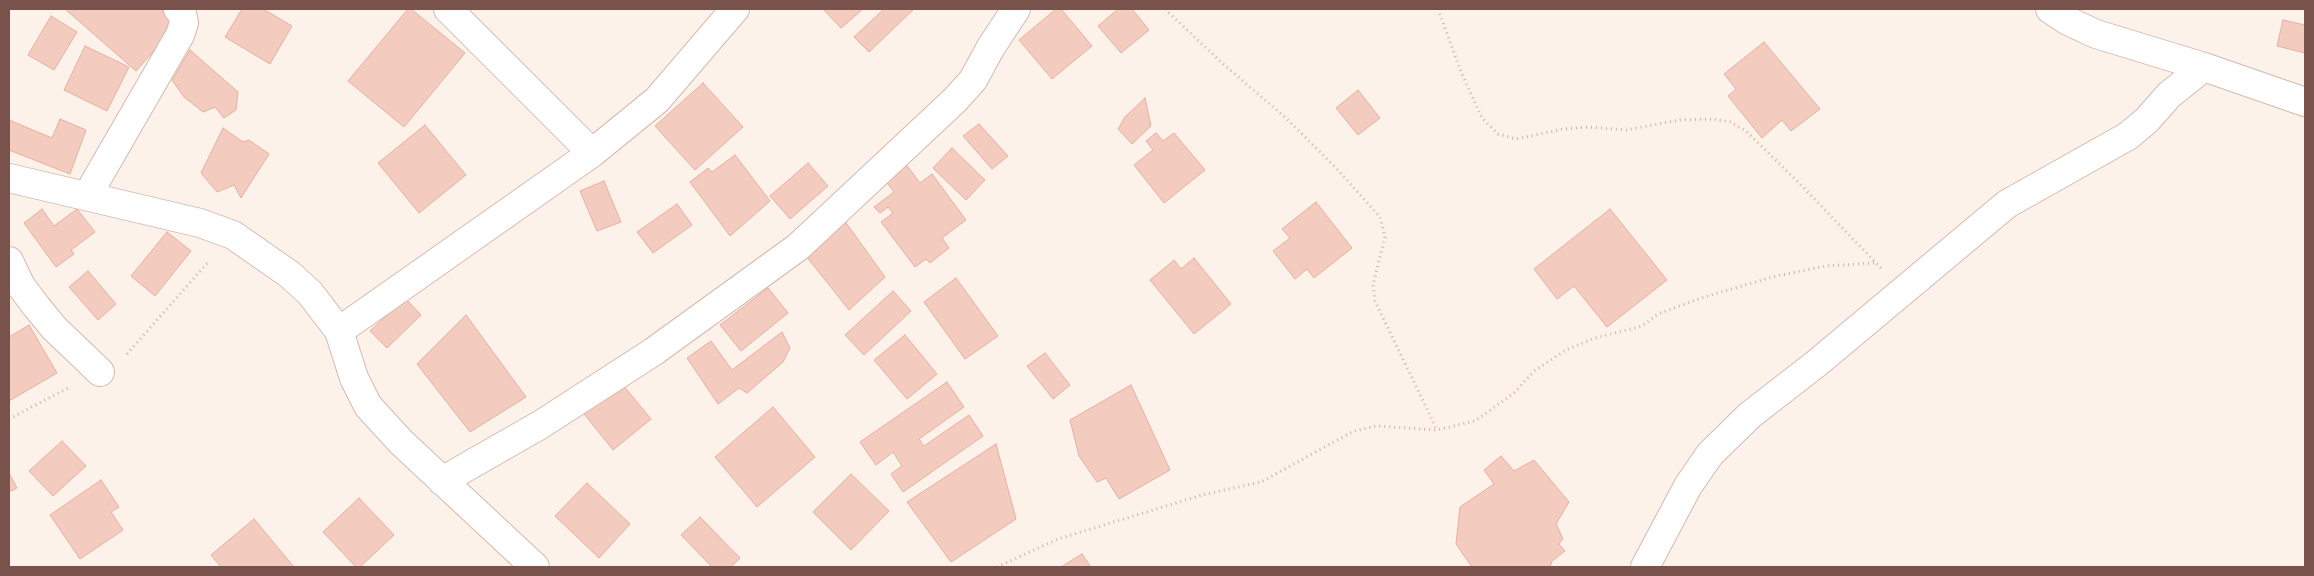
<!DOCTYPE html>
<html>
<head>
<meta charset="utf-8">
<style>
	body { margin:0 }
	#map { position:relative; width:2314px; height:576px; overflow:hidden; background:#fdf2e9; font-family:Jost,sans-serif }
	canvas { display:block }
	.frame { position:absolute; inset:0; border:10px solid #79534b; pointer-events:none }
</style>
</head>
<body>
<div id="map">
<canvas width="2314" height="576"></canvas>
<div class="frame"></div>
</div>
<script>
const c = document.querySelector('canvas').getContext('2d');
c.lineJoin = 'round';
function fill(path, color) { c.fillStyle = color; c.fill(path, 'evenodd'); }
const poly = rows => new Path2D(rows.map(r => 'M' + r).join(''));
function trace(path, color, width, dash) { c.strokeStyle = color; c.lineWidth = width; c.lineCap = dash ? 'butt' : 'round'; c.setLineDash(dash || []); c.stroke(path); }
const building = poly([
	[65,9,161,9,178,23,136,71,65,9],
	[242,9,263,9,292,26,270,64,225,37,242,9],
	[408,9,411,9,465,53,404,127,348,81,408,9],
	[823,9,863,9,841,28,823,9],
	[884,9,914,9,869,52,854,37,884,9],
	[1056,9,1061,9,1092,46,1052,79,1019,40,1056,9],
	[1118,9,1132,9,1149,30,1121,53,1098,26,1118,9],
	[51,16,77,32,54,70,28,55,51,16],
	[2283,20,2305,25,2305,53,2277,46,2283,20],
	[1764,42,1820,109,1791,131,1782,120,1762,138,1728,96,1736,89,1724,74,1764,42],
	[85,46,129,67,107,111,64,90,85,46],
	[190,50,238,92,236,110,224,118,215,107,203,112,184,97,172,80,190,50],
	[703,83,743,127,695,170,655,126,703,83],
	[1358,90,1380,118,1358,135,1336,108,1358,90],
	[1145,98,1151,126,1132,144,1118,129,1125,117,1145,98],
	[60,119,86,130,70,174,9,150,9,120,52,138,60,119],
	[979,124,1008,156,992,169,963,136,979,124],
	[425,125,466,175,419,213,378,163,425,125],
	[223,128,243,142,249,140,269,154,241,198,234,185,217,192,201,173,223,128],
	[1156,133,1163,141,1174,133,1205,170,1164,203,1134,165,1153,150,1146,141,1156,133],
	[952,148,985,180,966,200,933,168,952,148],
	[735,155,770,201,730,236,690,182,708,168,712,172,735,155],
	[808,163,828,186,790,219,770,196,808,163],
	[905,163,920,183,932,174,966,220,942,238,949,248,930,263,926,259,915,267,881,222,893,213,888,207,880,213,874,207,894,192,884,179,905,163],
	[604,181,621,222,597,231,580,191,604,181],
	[1316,202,1352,248,1314,278,1307,269,1295,279,1273,251,1290,238,1282,229,1316,202],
	[677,204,692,225,653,253,637,232,677,204],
	[42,209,54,226,77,209,95,232,71,250,74,254,56,267,24,223,42,209],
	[1610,209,1667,280,1607,327,1574,286,1557,299,1534,269,1610,209],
	[844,220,885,277,849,310,802,251,844,220],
	[167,232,191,251,155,296,131,276,167,232],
	[1194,258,1231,304,1194,334,1150,280,1174,260,1181,269,1194,258],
	[88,271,116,304,98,320,69,287,88,271],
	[956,278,998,336,965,359,924,302,956,278],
	[768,288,788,313,741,351,720,325,768,288],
	[893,291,911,311,864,355,845,335,893,291],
	[405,298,421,315,387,348,370,331,405,298],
	[466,315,526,397,470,432,417,364,466,315],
	[29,325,57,373,9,401,9,337,29,325],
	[782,332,790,348,783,362,747,393,739,388,718,404,687,358,711,341,732,370,782,332],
	[905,335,937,374,907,399,874,360,905,335],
	[1045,353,1070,385,1053,399,1027,366,1045,353],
	[618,379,651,419,613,450,581,410,618,379],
	[947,382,964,407,919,439,924,446,969,415,983,436,903,492,891,474,902,466,893,452,876,465,860,442,947,382],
	[1131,385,1170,470,1119,499,1106,478,1097,482,1079,456,1070,420,1131,385],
	[773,407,815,457,757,507,715,457,773,407],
	[62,441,86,466,53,496,29,471,62,441],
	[996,444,1016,519,951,562,907,502,996,444],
	[1501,456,1514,471,1534,460,1569,502,1556,524,1563,539,1559,544,1565,551,1552,561,1550,567,1472,567,1456,544,1460,507,1494,484,1484,470,1501,456],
	[9,473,17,488,9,492,9,473],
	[851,474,889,511,851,550,813,512,851,474],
	[101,480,119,507,111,512,123,530,80,559,50,515,101,480],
	[587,483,630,524,599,558,555,516,587,483],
	[359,498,394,535,360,567,356,567,323,532,359,498],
	[700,517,740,558,731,567,712,567,681,535,700,517],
	[254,519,294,567,221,567,211,555,254,519],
	[1082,554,1091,567,1061,567,1082,554]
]);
fill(building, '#f4cbbf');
trace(building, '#e7ae9f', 1);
const street = poly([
	[448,9,592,153],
	[2050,9,2068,21,2096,34,2204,67,2305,102],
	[9,178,200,223,233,235,289,274,310,293,339,331,354,378,368,406,401,442,535,567],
	[87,196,180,35,184,23,182,13,178,9],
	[9,261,21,286,36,306,54,328,100,372],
	[339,331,592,153,657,100,735,9],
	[442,481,540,425,653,352,798,247,955,100,973,80,991,47,1016,9],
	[1645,567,1688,486,1710,454,1750,415,1817,363,2007,204,2128,136,2147,120,2169,95,2204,67]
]);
trace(street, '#d3bab0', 30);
trace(poly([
	[1165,9,1222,63,1286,118,1336,168,1380,217,1385,237,1373,285,1375,301,1437,430],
	[1438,9,1461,72,1482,118,1498,134,1516,139,1563,129,1589,127,1626,130,1680,120,1712,119,1730,122,1746,131,1800,184,1881,268],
	[127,354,209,261],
	[9,419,70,387],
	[997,567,1058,539,1202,495,1261,482,1354,431,1376,426,1437,430,1475,421,1514,393,1534,371,1566,350,1595,338,1642,326,1658,314,1704,297,1776,276,1826,266,1875,263]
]), '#d9aea2', 3, [1, 4]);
trace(street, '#fff', 28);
</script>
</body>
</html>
